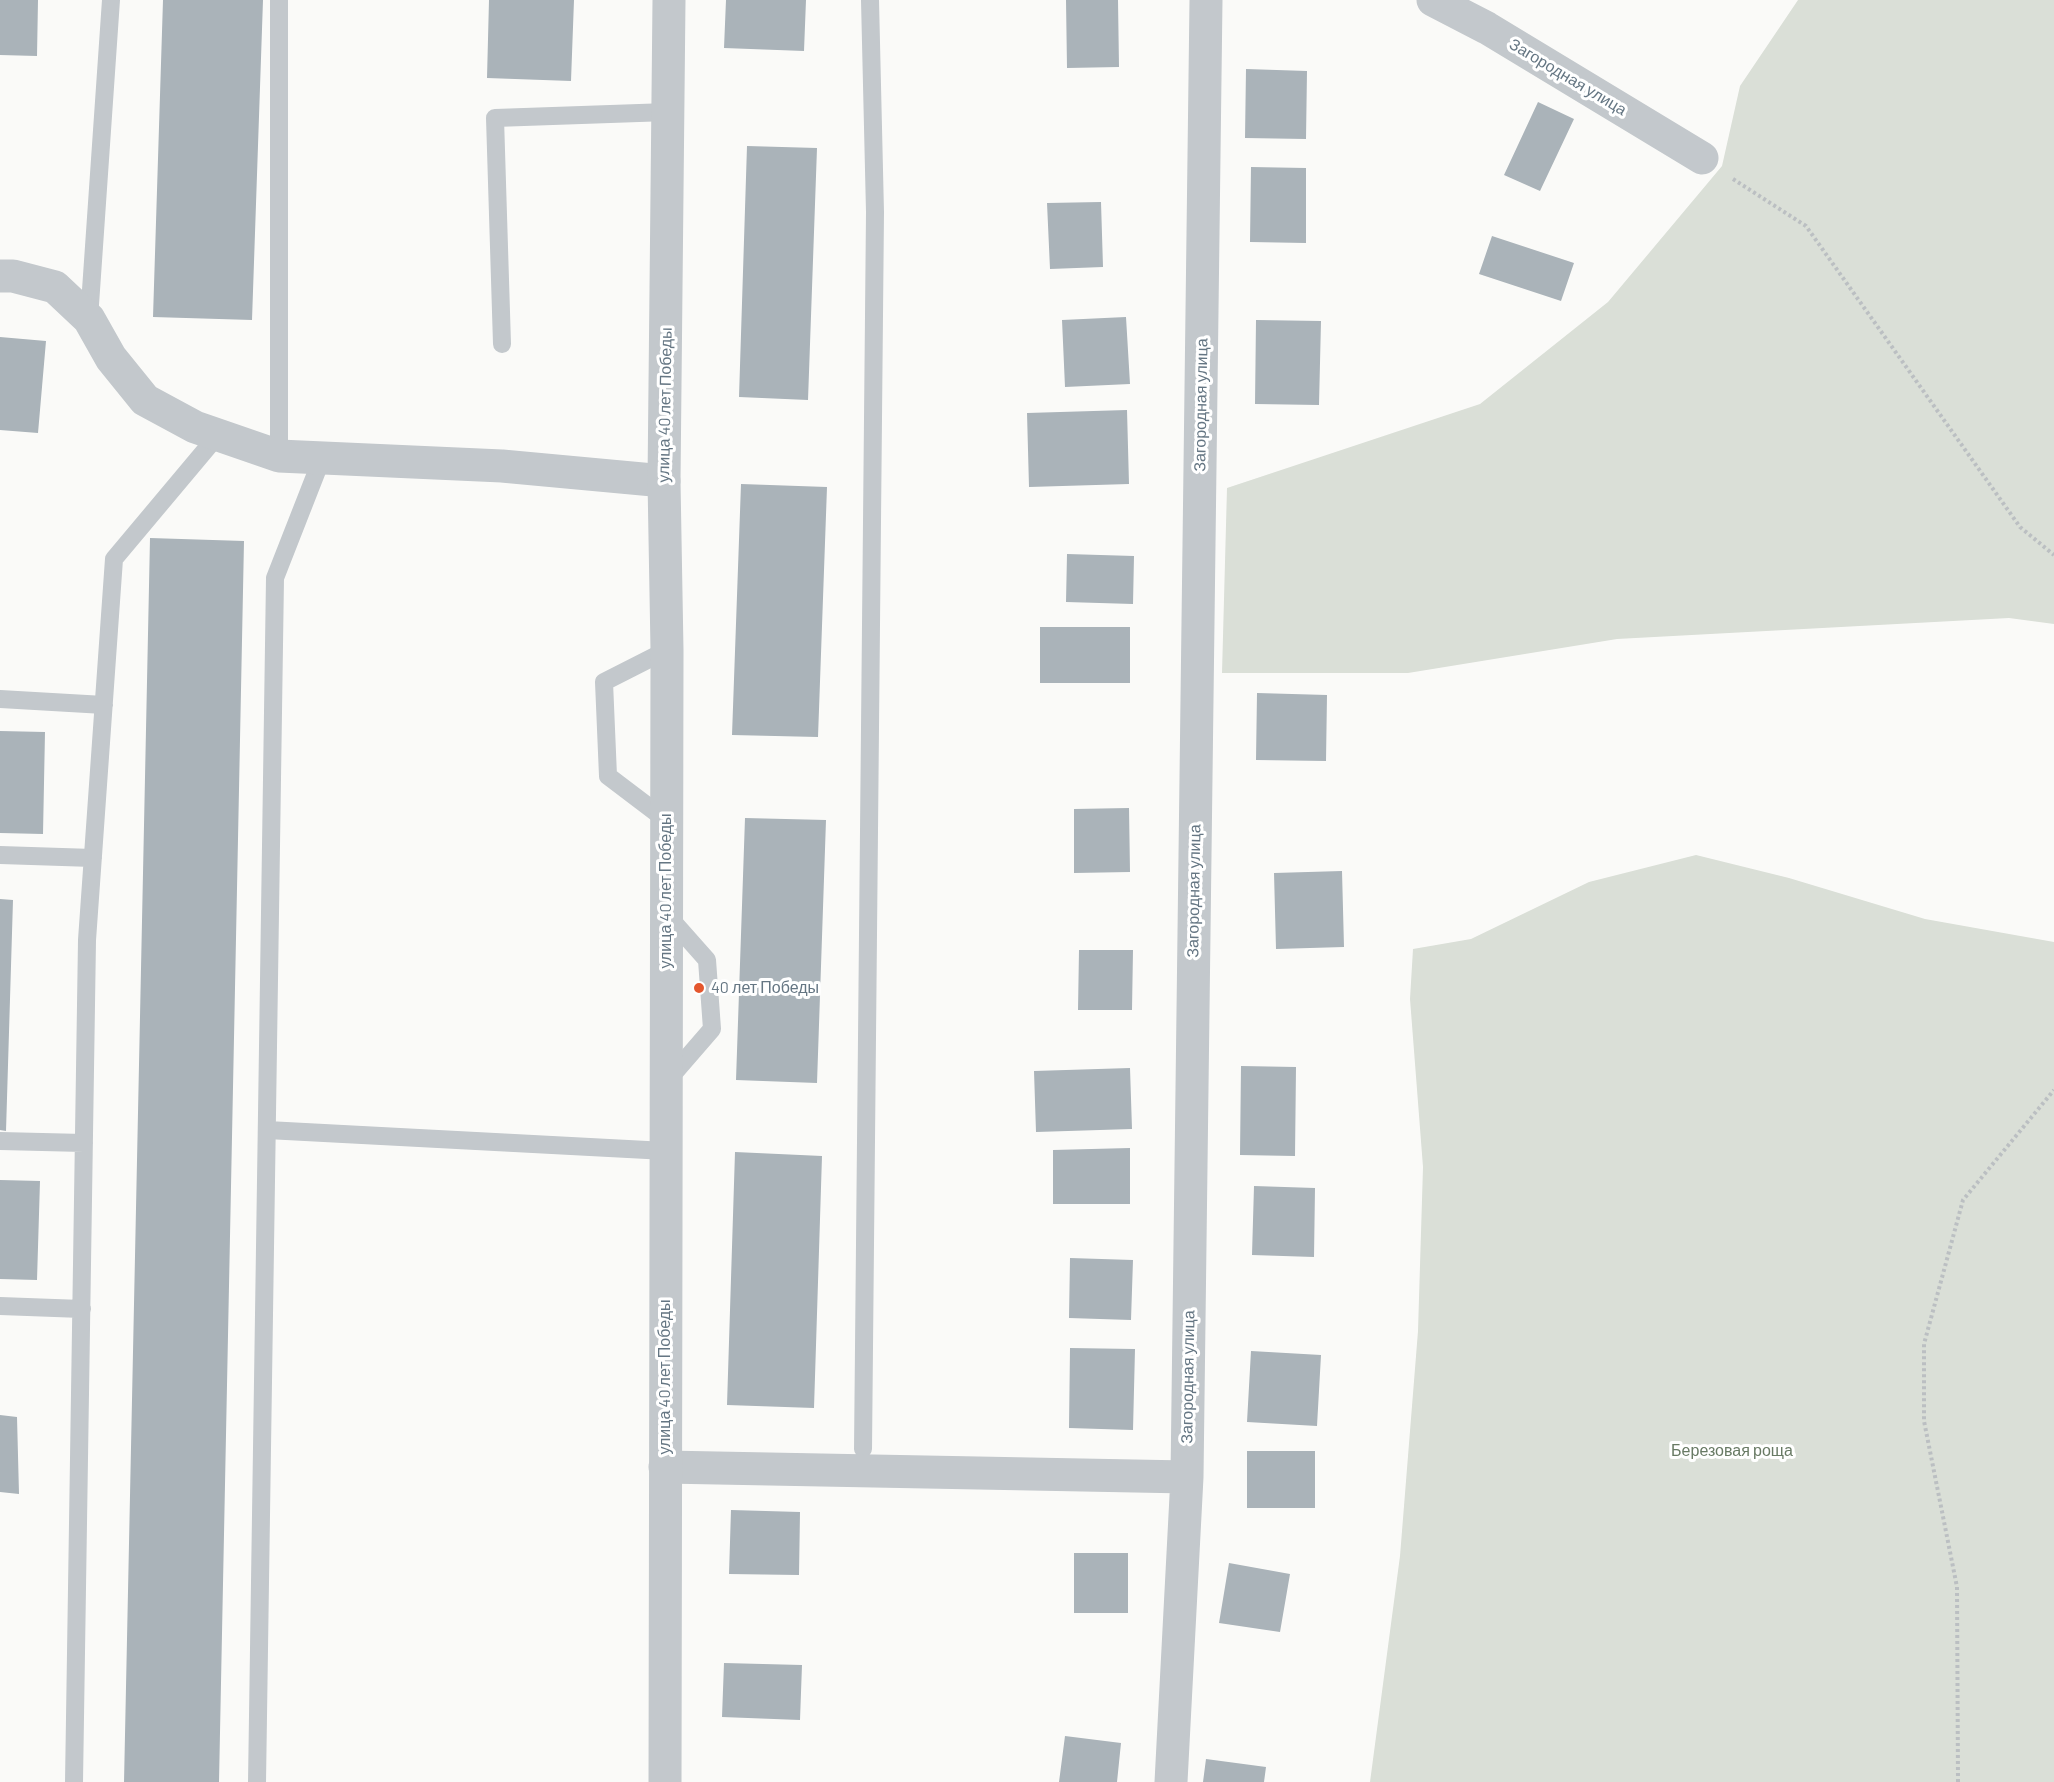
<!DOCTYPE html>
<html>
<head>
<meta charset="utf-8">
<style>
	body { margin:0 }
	canvas { display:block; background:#fafaf8 }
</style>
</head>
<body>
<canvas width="2054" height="1782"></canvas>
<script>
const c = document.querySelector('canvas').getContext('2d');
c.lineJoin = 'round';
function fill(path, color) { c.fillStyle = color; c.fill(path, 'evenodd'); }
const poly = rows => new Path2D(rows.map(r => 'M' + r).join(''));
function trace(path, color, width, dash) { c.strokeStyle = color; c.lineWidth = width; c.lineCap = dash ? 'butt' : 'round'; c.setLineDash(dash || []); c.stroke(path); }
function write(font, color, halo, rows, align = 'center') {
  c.font = font + ' Barlow,sans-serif'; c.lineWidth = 6; c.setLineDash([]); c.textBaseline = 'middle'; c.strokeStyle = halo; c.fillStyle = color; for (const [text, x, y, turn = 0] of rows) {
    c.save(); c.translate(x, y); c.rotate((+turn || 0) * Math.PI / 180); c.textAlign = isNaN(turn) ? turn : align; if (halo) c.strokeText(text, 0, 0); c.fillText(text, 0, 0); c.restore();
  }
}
fill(poly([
	[1798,0,2054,0,2054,624,2009,618,1617,639,1408,673,1222,673,1227,488,1480,404,1608,302,1722,166,1740,86],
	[1696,855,1789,878,1925,919,2054,942,2054,1782,1370,1782,1400,1556,1418,1331,1423,1167,1410,999,1413,949,1471,939,1589,882]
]), '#dadfd7');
fill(poly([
	[0,0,38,0,37,56,0,55],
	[163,0,263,0,252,320,153,317],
	[489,0,574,0,571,81,487,78],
	[726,0,806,0,804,51,724,48],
	[1066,0,1118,0,1119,67,1067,68],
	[1246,69,1307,71,1306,139,1245,138],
	[1538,102,1574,119,1540,191,1504,175],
	[747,146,817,148,808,400,739,397],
	[1251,167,1306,168,1306,243,1250,242],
	[1101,202,1103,267,1050,269,1047,203],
	[1492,236,1574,263,1561,301,1479,274],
	[1126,317,1130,384,1065,387,1062,320],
	[1256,320,1321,321,1319,405,1255,404],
	[0,337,46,341,38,433,0,430],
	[1127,410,1129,484,1029,487,1027,413],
	[741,484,827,487,818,737,732,735],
	[150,538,244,541,219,1782,124,1782],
	[1067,554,1134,556,1133,604,1066,602],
	[1040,627,1130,627,1130,683,1040,683],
	[1257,693,1327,695,1326,761,1256,760],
	[0,731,45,732,43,834,0,833],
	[1129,808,1130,872,1074,873,1074,809],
	[745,818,826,820,817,1083,736,1080],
	[1342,871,1344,947,1276,949,1274,873],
	[0,899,13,900,6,1131,0,1130],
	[1079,950,1133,950,1132,1010,1078,1010],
	[1241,1066,1296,1067,1295,1156,1240,1155],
	[1130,1068,1132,1129,1036,1132,1034,1071],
	[1130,1148,1130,1204,1053,1204,1053,1150],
	[735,1152,822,1156,814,1408,727,1405],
	[0,1180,40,1181,37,1280,0,1279],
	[1254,1186,1315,1188,1314,1257,1252,1255],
	[1070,1258,1133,1260,1131,1320,1069,1318],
	[1070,1348,1135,1349,1133,1430,1069,1428],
	[1251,1351,1321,1355,1317,1426,1247,1422],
	[0,1415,17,1417,19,1494,0,1492],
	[1247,1451,1315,1451,1315,1508,1247,1508],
	[731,1510,800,1512,799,1575,729,1574],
	[1074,1553,1128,1553,1128,1613,1074,1613],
	[1229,1563,1290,1574,1280,1632,1219,1623],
	[724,1663,802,1665,800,1720,722,1717],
	[1065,1736,1121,1743,1117,1782,1059,1782],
	[1206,1759,1266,1767,1264,1782,1203,1782]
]), '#aab3b9');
trace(poly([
	[1733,179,1806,226,2020,527,2054,555],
	[1958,1782,1957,1587,1924,1421,1924,1344,1963,1200,2054,1090]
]), '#bbbfc2', 4, [3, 3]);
trace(poly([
	[279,0,279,456],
	[89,319,111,0],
	[502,344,495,118,668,112],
	[0,699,104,705],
	[666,820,608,776,604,682,667,650],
	[0,855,93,858],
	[667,1081,712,1029,707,960,668,916],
	[267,1130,666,1151],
	[0,1141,84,1143],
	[0,1306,82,1309],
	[863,1449,875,212,870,0],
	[74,1782,87,940,114,559,218,435],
	[257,1782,275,578,322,458]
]), '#c3c8cc', 18);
trace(poly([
	[1433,0,1487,28,1702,158],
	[0,276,13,276,55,287,89,319,111,358,145,400,195,427,279,456,502,466,664,481],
	[665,1467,1187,1477],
	[1171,1782,1187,1477,1206,0]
]), '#c3c8cc', 33);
trace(poly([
	[665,1782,667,650,664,481,669,0]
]), '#c3c8cc', 33);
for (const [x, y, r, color] of [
	[699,988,6,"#e4572e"]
]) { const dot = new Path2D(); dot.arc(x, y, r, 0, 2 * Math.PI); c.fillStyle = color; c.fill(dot); trace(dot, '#fff', 2); }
write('16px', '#657683', '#fff', [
	["Загородная улица",1568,77,31],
	["улица 40 лет Победы",665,405,-89],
	["Загородная улица",1201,405,-89],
	["улица 40 лет Победы",666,891,-90],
	["Загородная улица",1194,891,-89],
	["улица 40 лет Победы",665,1377,-90],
	["Загородная улица",1188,1377,-89]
]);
write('16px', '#657683', '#fff', [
	["40 лет Победы",711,988]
], 'left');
write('16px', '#687a64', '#fff', [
	["Березовая роща",1732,1451]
]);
</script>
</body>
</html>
